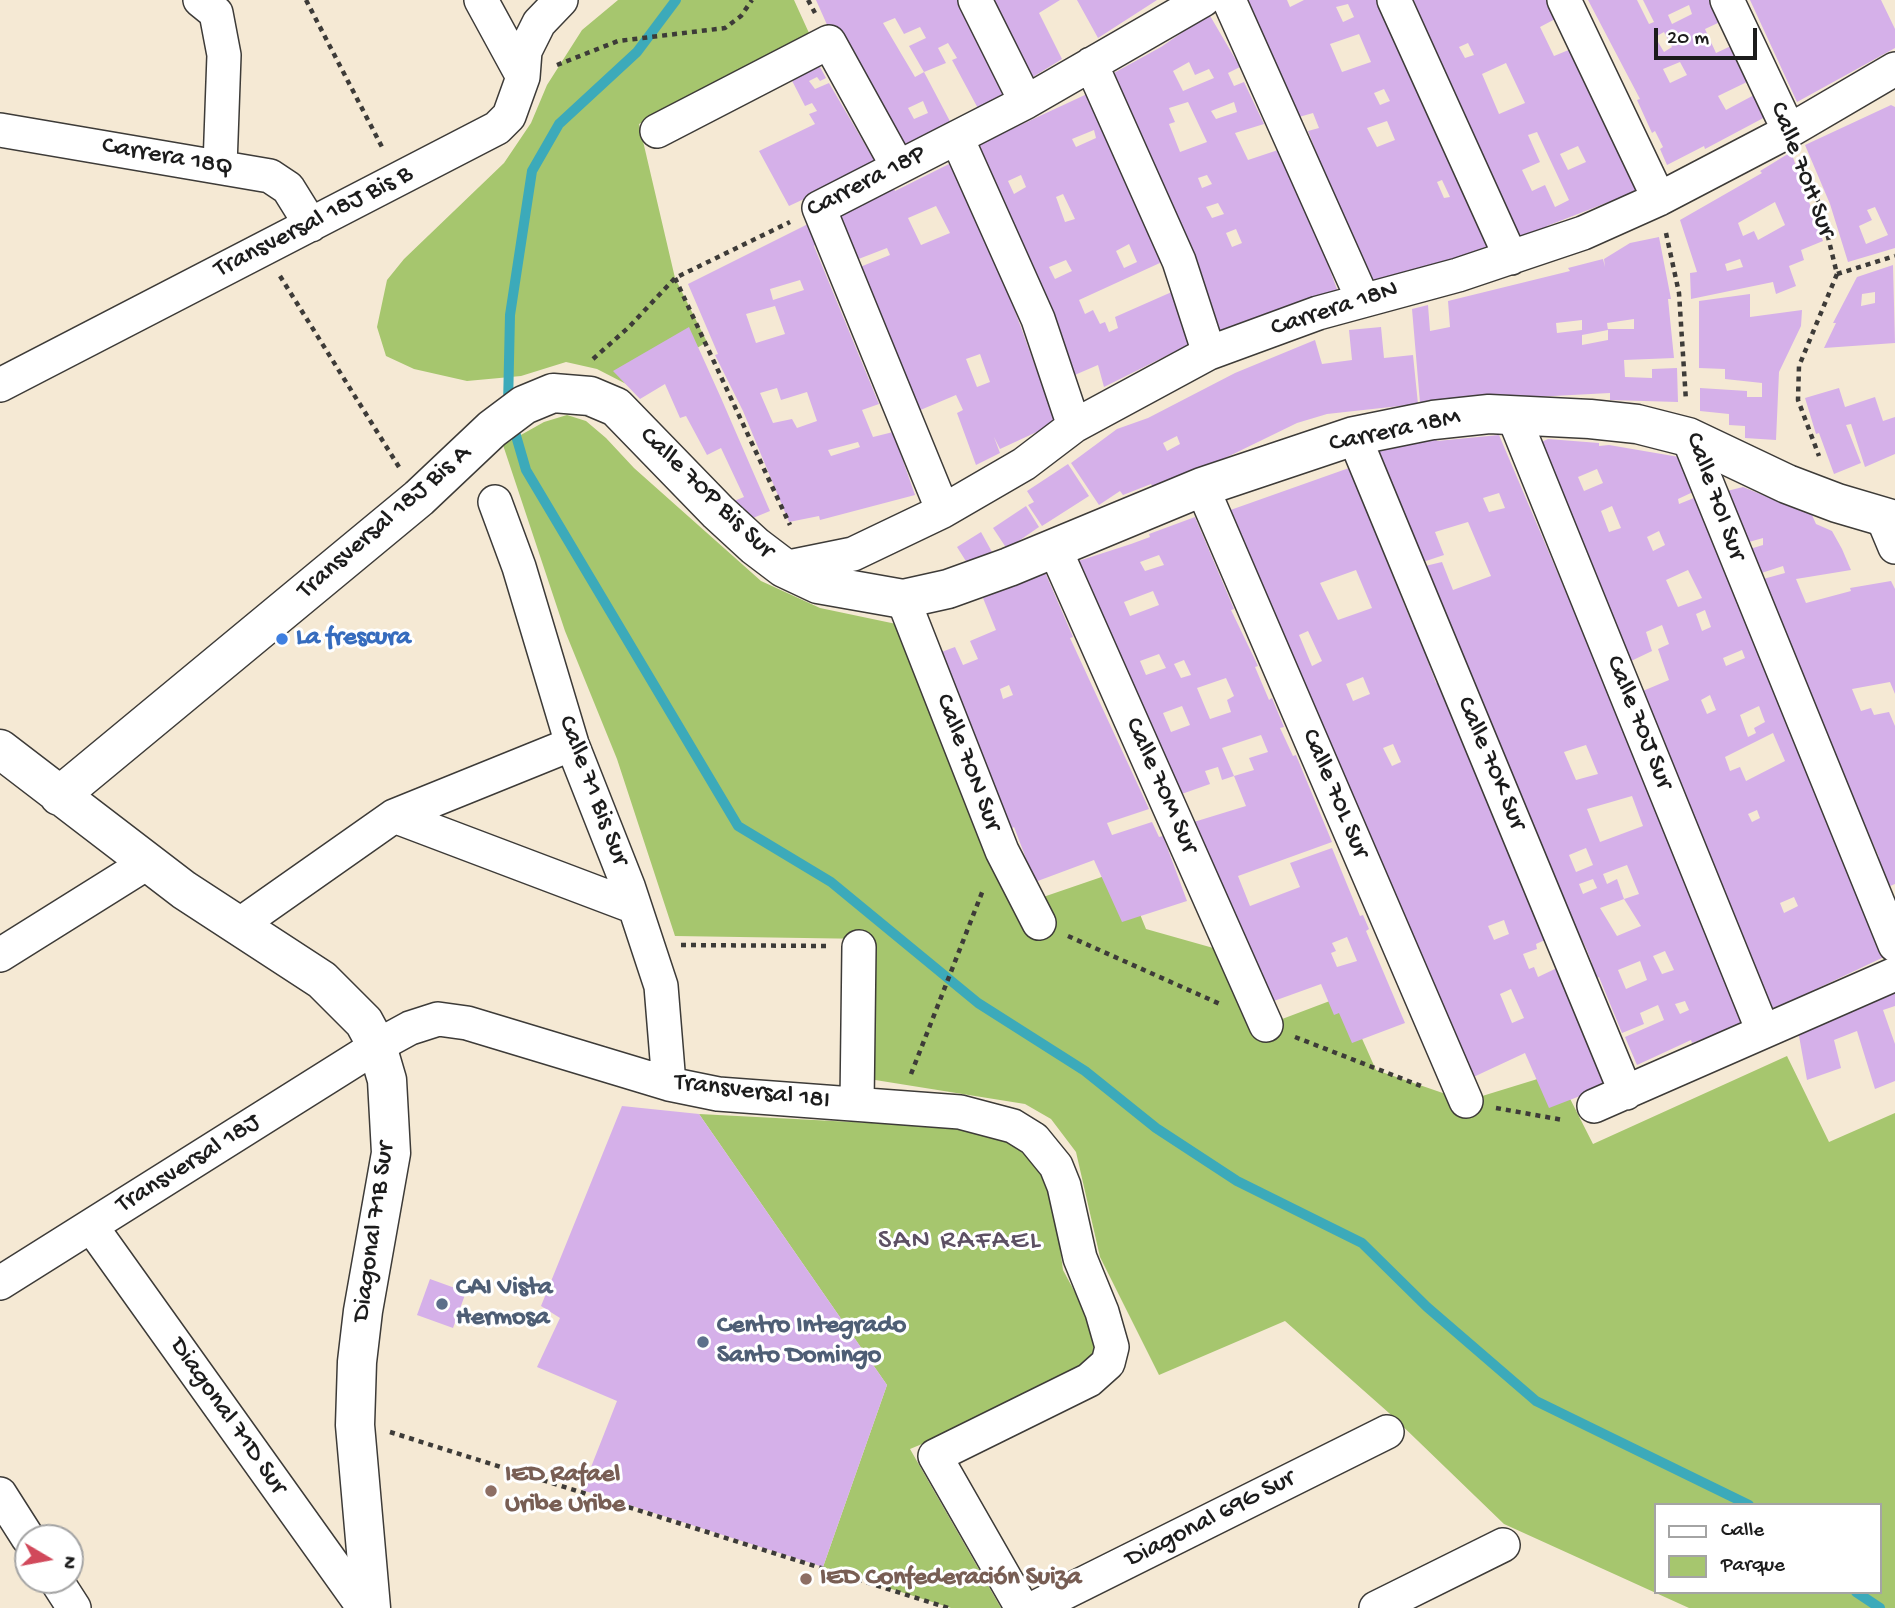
<!DOCTYPE html>
<html>
<head>
<meta charset="utf-8">
<style>
	body { margin:0 }
	#map { position:relative; width:1895px; height:1608px; overflow:hidden; background:#f5e9d4; font-family:"Gochi Hand",sans-serif }
	canvas { display:block }
	.legend { position:absolute; left:1654px; top:1503px; width:228px; height:91px; box-sizing:border-box; background:#fff; border:2px solid #a4a4a4; margin:0; padding:9px 12px; list-style:none; font-size:21px; color:#1c1c1c }
	.legend li { display:flex; align-items:center; gap:14px; height:35px }
	.legend b { width:35px; border:2px solid #a4a4a4 }
	.north { position:absolute; left:14px; top:1524px; width:70px; height:70px; box-sizing:border-box; background:#fff; border:2px solid #a4a4a4; border-radius:50%; rotate:100deg; font-size:19px; font-weight:700; line-height:28px; text-align:center; color:#1c1c1c }
	.north::after { content:''; display:block; margin:auto; width:24px; height:32px; background:#d1495b; clip-path:polygon(50% 0,100% 100%,50% 72%,0 100%) }
	.scale { position:absolute; left:1654px; top:28px; width:103px; height:32px; box-sizing:border-box; border:4px solid #1c1c1c; border-top:0; padding-left:9px; font-size:21px; line-height:24px; white-space:nowrap; color:#1c1c1c; -webkit-text-stroke:5px #fff; paint-order:stroke }
</style>
</head>
<body>
<div id="map">
<canvas width="1895" height="1608"></canvas>
<ul class="legend">
<li><b style="height:9px;background:#fff"></b>Calle</li>
<li><b style="height:19px;background:#a6c66e"></b>Parque</li>
</ul>
<div class="north">N</div>
<div class="scale">20 m</div>
</div>
<script>
const c = document.querySelector('canvas').getContext('2d');
c.lineJoin = 'round';
function fill(path, color) { c.fillStyle = color; c.fill(path, 'evenodd'); }
const poly = rows => new Path2D(rows.map(r => 'M' + r).join(''));
function trace(path, color, width, dash) { c.strokeStyle = color; c.lineWidth = width; c.lineCap = dash ? 'butt' : 'round'; c.setLineDash(dash || []); c.stroke(path); }
function write(font, color, halo, rows, align = 'center') {
  c.font = font + ' "Gochi Hand",sans-serif'; c.lineWidth = 6; c.setLineDash([]); c.textBaseline = 'middle'; c.strokeStyle = halo; c.fillStyle = color; for (const [text, x, y, turn = 0] of rows) {
    c.save(); c.translate(x, y); c.rotate((+turn || 0) * Math.PI / 180); c.textAlign = isNaN(turn) ? turn : align; if (halo) c.strokeText(text, 0, 0); c.fillText(text, 0, 0); c.restore();
  }
}
fill(poly([
	[618,0,794,0,809,33,639,124,675,278,707,342,632,387,597,369,566,362,521,376,467,381,414,369,386,356,377,327,387,280,404,259,504,163,531,123,547,85,582,30],
	[567,415,586,421,606,438,634,468,761,581,820,608,901,625,1014,907,1122,870,1146,929,1231,953,1261,1027,1343,996,1376,1070,1466,1101,1557,1073,1593,1144,1787,1056,1829,1142,1895,1113,1895,1608,1689,1608,1504,1524,1389,1413,1285,1321,1159,1375,1100,1257,1076,1152,1051,1119,1025,1104,869,1079,869,939,675,936,617,759,565,631,503,445,544,422],
	[1655,1505,1879,1505,1879,1592,1655,1592],
	[699,1114,967,1128,997,1134,1023,1149,1051,1182,1063,1270,1078,1298,1094,1315,1103,1339,1080,1378,910,1449,1001,1608,951,1608,823,1567,887,1385]
]), '#a6c66e');
trace(poly([
	[508,406,510,315,532,171,559,124,637,52,676,0],
	[512,422,526,470,738,826,831,882,978,1003,1085,1071,1156,1128,1237,1181,1362,1243,1427,1307,1536,1401,1749,1505],
	[1856,1592,1880,1608]
]), '#3caaba', 10);
fill(poly([
	[816,0,959,0,1009,102,981,114,952,60,957,58,948,43,938,48,946,63,924,72,909,46,926,38,920,27,904,34,895,18,883,23,915,77,924,72,953,127,896,152,836,45],
	[923,101,928,113,914,119,908,108],
	[993,0,1060,0,1039,13,1062,59,1033,77],
	[1077,0,1157,0,1098,38],
	[1248,0,1287,0,1290,7,1304,0,1378,0,1489,249,1368,287,1308,131,1319,128,1313,113,1299,117],
	[1348,4,1354,17,1343,22,1336,7],
	[1359,34,1371,62,1342,72,1330,44],
	[1384,89,1390,101,1380,105,1374,93],
	[1387,121,1395,140,1377,147,1367,128],
	[1442,180,1450,197,1444,198,1437,182],
	[1406,0,1548,0,1557,18,1540,27,1554,56,1571,49,1637,191,1547,226,1549,229,1520,241],
	[1468,43,1474,55,1465,58,1459,47],
	[1506,63,1525,103,1499,114,1482,74],
	[1537,132,1569,200,1555,207,1545,185,1532,191,1522,170,1540,162,1528,135],
	[1578,146,1586,162,1568,170,1560,154],
	[1588,0,1637,0,1649,24,1654,22,1643,0,1710,0,1720,22,1705,29,1716,53,1731,46,1749,81,1718,96,1726,110,1756,94,1769,115,1705,149,1704,146,1667,165,1660,149,1663,147,1655,131,1652,133,1637,100,1640,99],
	[1689,5,1692,14,1672,24,1668,15],
	[1664,32,1672,47,1664,52,1655,37],
	[1680,62,1687,75,1670,83,1663,69],
	[1750,0,1881,0,1895,29,1895,48,1797,102],
	[1209,14,1240,67,1228,73,1234,86,1244,82,1264,124,1235,133,1248,160,1278,150,1306,205,1338,292,1219,334,1201,277,1112,74,1161,47],
	[1189,62,1195,75,1209,69,1214,78,1183,91,1173,71],
	[1188,102,1207,142,1180,152,1169,124,1175,122,1169,108],
	[1234,102,1237,112,1216,119,1211,111],
	[1207,175,1212,184,1202,188,1198,178],
	[1218,203,1224,214,1212,218,1206,207],
	[1236,229,1242,243,1232,247,1226,233],
	[814,56,826,78,820,81,817,77,809,81,815,89,829,83,877,165,789,206,759,151,815,124,809,114,817,111,812,103,805,106,786,69],
	[1087,94,1162,262,1079,300,1085,314,1093,310,1100,324,1105,322,1109,332,1118,328,1115,317,1174,291,1190,344,1104,387,1098,365,1070,377,971,148],
	[1094,130,1096,138,1076,147,1072,139],
	[1021,175,1026,187,1014,194,1008,181],
	[1063,194,1075,219,1065,222,1056,197],
	[1129,244,1137,262,1124,268,1116,251],
	[1066,260,1072,271,1055,279,1049,267],
	[1891,105,1895,107,1895,248,1848,262,1830,204,1805,145],
	[1875,207,1888,235,1866,244,1859,226,1872,220,1867,210],
	[1791,152,1823,241,1801,250,1804,260,1789,266,1796,286,1776,294,1773,282,1691,299,1690,273,1697,272,1680,220,1762,173,1760,171],
	[1775,202,1785,225,1758,240,1754,231,1743,236,1738,223],
	[1740,259,1743,267,1727,271,1725,264],
	[955,161,989,252,993,251,1056,423,1000,449,994,437,1000,453,976,465,957,413,963,410,956,395,918,411,860,267,890,255,887,248,856,260,838,216,893,187,895,191],
	[936,206,950,233,921,245,908,218],
	[980,354,990,382,977,387,966,359],
	[808,224,816,244,814,246,879,404,862,410,873,437,893,432,915,495,820,520,819,516,789,522,743,411,715,355,718,354,688,284],
	[800,280,804,290,773,300,770,289],
	[775,306,785,334,756,343,746,314],
	[777,388,781,400,807,392,817,421,797,428,792,419,773,423,760,393],
	[858,442,860,447,831,456,828,450],
	[1659,237,1671,299,1668,299,1674,358,1624,360,1625,377,1652,378,1652,369,1677,368,1678,402,1610,400,1610,393,1420,403,1412,309,1428,305,1430,331,1450,327,1448,301,1570,271,1568,268,1603,259,1605,267,1604,259,1630,243],
	[1634,319,1634,329,1608,329,1608,340,1582,345,1582,335,1608,330,1607,323],
	[1582,320,1582,330,1557,333,1556,323],
	[1893,265,1895,343,1824,348,1836,323,1833,323,1857,277],
	[1875,292,1875,303,1861,306,1862,294],
	[1750,294,1750,317,1802,310,1801,326,1779,372,1776,440,1745,438,1745,426,1729,425,1729,414,1700,411,1700,388,1747,391,1747,397,1762,397,1762,383,1725,379,1725,369,1699,368,1699,301],
	[689,327,721,398,770,511,753,518,744,513,734,501,744,497,721,448,707,455,686,416,680,418,665,384,640,399,613,371],
	[1381,327,1384,358,1413,355,1418,404,1327,414,1297,423,1182,479,1154,489,1151,484,1123,495,1120,491,1099,505,1071,463,1117,429,1148,418,1235,373,1315,340,1322,364,1352,360,1349,330],
	[1177,436,1180,444,1167,451,1163,443],
	[1839,388,1845,407,1875,397,1883,421,1895,417,1895,454,1865,467,1851,424,1846,425,1861,463,1834,474,1819,433,1816,434,1805,398],
	[1499,435,1749,1023,1692,1043,1691,1040,1637,1065,1625,1037,1664,1020,1658,1005,1640,1013,1644,1024,1622,1033,1599,977,1596,978,1589,964,1592,963,1586,948,1572,920,1570,921,1421,567,1442,562,1453,590,1491,576,1468,522,1435,532,1444,555,1420,563,1377,449,1436,439,1437,441],
	[1499,493,1505,508,1489,512,1483,498],
	[1586,745,1598,774,1576,780,1564,752],
	[1632,796,1643,826,1600,842,1587,809],
	[1586,848,1593,865,1576,872,1569,855],
	[1627,865,1639,894,1624,899,1617,879,1607,884,1603,874],
	[1593,879,1597,888,1583,894,1579,884],
	[1624,899,1641,926,1617,936,1600,908],
	[1665,951,1674,970,1662,974,1653,956],
	[1640,961,1647,980,1626,989,1618,970],
	[1685,1001,1689,1010,1680,1014,1675,1004],
	[1548,439,1599,443,1599,446,1609,445,1679,457,1693,492,1678,499,1679,504,1699,496,1886,956,1772,1010,1638,693,1669,680,1658,649,1669,644,1662,625,1646,632,1652,651,1629,662,1537,444],
	[1597,469,1603,483,1584,491,1578,477],
	[1612,506,1621,528,1609,532,1601,511],
	[1659,531,1665,545,1653,551,1647,537],
	[1688,570,1702,598,1678,607,1666,580],
	[1705,610,1711,627,1702,631,1696,614],
	[1742,650,1745,658,1726,666,1723,658],
	[1710,695,1716,710,1707,714,1701,700],
	[1759,706,1765,722,1754,728,1756,733,1748,737,1740,715],
	[1773,733,1785,761,1746,781,1740,767,1730,771,1725,757],
	[1757,810,1760,818,1752,822,1748,814],
	[1794,897,1798,906,1784,913,1780,903],
	[1068,464,1089,496,1042,526,1028,505,1034,502,1027,491],
	[1349,468,1413,626,1416,625,1428,653,1425,654,1436,683,1440,682,1447,699,1444,700,1451,712,1534,908,1532,909,1545,940,1536,944,1537,949,1523,954,1529,969,1534,967,1538,977,1557,968,1606,1086,1549,1108,1525,1053,1467,1080,1222,513],
	[1356,570,1372,608,1338,620,1320,583],
	[1308,631,1322,661,1312,666,1299,635],
	[1363,677,1370,694,1353,701,1346,684],
	[1393,744,1401,762,1392,766,1383,748],
	[1504,920,1509,934,1494,940,1488,926],
	[1511,989,1524,1018,1512,1023,1500,994],
	[1743,487,1812,515,1816,524,1832,531,1842,549,1851,570,1796,579,1806,603,1851,591,1850,588,1891,581,1895,589,1895,694,1890,682,1852,689,1861,711,1871,708,1874,715,1889,712,1895,726,1895,884,1890,886,1877,858,1879,857,1867,830,1756,581,1785,573,1783,566,1746,578,1737,553,1763,545,1763,538,1749,542,1727,491],
	[1026,506,1039,527,1007,549,993,528],
	[1195,517,1234,609,1231,610,1258,666,1255,667,1269,700,1272,698,1284,727,1280,728,1293,756,1296,755,1332,842,1238,876,1250,906,1300,887,1290,863,1332,848,1360,916,1363,915,1369,929,1366,931,1405,1023,1352,1043,1339,1013,1334,1015,1321,984,1260,1006,1184,825,1246,806,1234,776,1254,770,1249,758,1268,752,1261,735,1222,748,1234,776,1222,780,1218,767,1205,771,1210,784,1176,796,1066,565,1131,544,1150,537,1149,534],
	[1159,555,1164,565,1145,571,1140,562],
	[1153,591,1159,605,1130,616,1124,602],
	[1159,654,1166,668,1146,675,1140,661],
	[1184,660,1191,675,1181,678,1174,664],
	[1226,678,1234,696,1227,700,1231,712,1210,719,1197,688],
	[1182,706,1190,725,1171,732,1163,713],
	[1347,937,1357,961,1337,967,1331,953,1336,951,1332,943],
	[981,532,992,552,969,566,957,547],
	[1045,572,1073,637,1070,638,1149,809,1107,823,1112,835,1152,822,1159,837,1163,836,1187,901,1122,922,1094,860,1035,882,1014,827,1011,829,936,654,955,647,963,665,978,659,970,641,996,630,983,598],
	[1009,685,1013,695,1003,699,1000,689],
	[1895,984,1895,1006,1883,1010,1895,1044,1895,1081,1875,1089,1857,1031,1834,1040,1841,1068,1807,1080,1797,1025],
	[622,1106,699,1114,887,1385,823,1567,582,1490,617,1401,537,1367,560,1318,541,1306],
	[430,1279,466,1292,453,1328,417,1315]
]), '#d5b0e9');
const street = poly([
	[200,0,216,13,224,55,220,166],
	[481,0,523,77],
	[975,0,1026,102],
	[1229,0,1363,300],
	[1394,0,1511,258],
	[1564,0,1659,199],
	[1727,0,1789,131],
	[1091,64,1179,261,1209,353],
	[0,130,270,176,288,188,311,225],
	[657,131,829,42,898,167],
	[957,138,1038,319,1074,426],
	[0,385,497,128,509,116,523,77,525,51,539,23,561,0],
	[1513,415,1763,1031],
	[1354,436,1626,1093],
	[1688,437,1895,945],
	[1202,487,1466,1101],
	[495,502,519,567,572,744,628,886,661,986,669,1084],
	[943,511,819,208,1026,102,1203,0],
	[1882,516,1895,547],
	[1054,547,1266,1025],
	[784,568,853,554,943,511,1024,464,1074,426,1209,353,1318,313,1458,275,1583,233,1659,199,1789,131,1895,69],
	[903,599,1002,851,1039,923],
	[394,816,632,906],
	[239,925,394,816,572,744],
	[0,955,147,863],
	[857,1104,859,947],
	[1594,1106,1895,974],
	[91,1226,364,1608],
	[0,1283,377,1046,410,1028,438,1019,467,1023,669,1084,718,1094,960,1112,1013,1126,1034,1139,1056,1166,1064,1186,1080,1258,1102,1312,1112,1347,1108,1363,1089,1380,935,1456,1022,1608],
	[0,1494,28,1538],
	[56,1580,74,1608],
	[1034,1608,1387,1432],
	[1376,1608,1503,1545]
]);
const secondary = poly([
	[0,749,184,890,322,980,364,1022,377,1046,387,1080,391,1153,363,1311,357,1362,355,1425,371,1608],
	[59,796,419,498,492,429,524,405,553,393,590,396,616,407,718,512,755,546,784,568,818,584,903,599,948,589,1009,567,1202,487,1354,436,1433,420,1489,414,1590,419,1637,424,1688,437,1787,484,1837,503,1895,520]
]);
trace(street, '#3d3b38', 36);
trace(secondary, '#3d3b38', 41);
trace(poly([
	[306,0,383,149],
	[808,0,815,13],
	[557,65,618,41,725,28,741,16,752,0],
	[1801,160,1821,208,1837,274,1799,366,1798,400,1819,456],
	[1666,233,1679,293,1686,401],
	[1837,274,1895,256],
	[280,276,399,467],
	[675,278,790,525],
	[593,359,629,327,675,278,790,222],
	[1068,936,1220,1004],
	[681,945,827,946],
	[1295,1037,1421,1086],
	[911,1074,983,890],
	[1496,1108,1563,1120],
	[390,1432,948,1608]
]), '#3d3b38', 4.5, [5, 5]);
trace(street, '#fff', 33);
trace(secondary, '#fff', 38);
for (const [x, y, r, color] of [
	[282,639,7,"#3f7fe0"],
	[442,1304,7,"#5c6f8a"],
	[703,1342,7,"#5c6f8a"],
	[491,1491,7,"#8d6e63"],
	[806,1579,7,"#8d6e63"]
]) { const dot = new Path2D(); dot.arc(x, y, r, 0, 2 * Math.PI); c.fillStyle = color; c.fill(dot); trace(dot, '#fff', 2.5); }
write('26px', '#1c1c1c', '#fff', [
	["Carrera 18Q",167,158,10],
	["Calle 70H Sur",1801,170,69],
	["Carrera 18P",867,183,-27],
	["Transversal 18J Bis B",314,223,-27],
	["Carrera 18N",1335,310,-18],
	["Carrera 18M",1395,432,-12],
	["Calle 70P Bis Sur",706,494,44],
	["Calle 70I Sur",1714,497,70],
	["Transversal 18J Bis A",385,523,-41],
	["Calle 70J Sur",1638,723,68],
	["Calle 70N Sur",967,763,69],
	["Calle 70K Sur",1490,764,67],
	["Calle 70M Sur",1160,786,66],
	["Calle 71 Bis Sur",592,791,69],
	["Calle 70L Sur",1334,794,67],
	["Transversal 18I",752,1093,7],
	["Transversal 18J",189,1165,-32],
	["Diagonal 71B Sur",375,1232,-82],
	["Diagonal 71D Sur",227,1417,55],
	["Diagonal 69G Sur",1211,1520,-27]
]);
write('bold 26px', '#366cbe', '#fff', [
	["La frescura",296,639]
], 'left');
write('bold 26px', '#4e5e75', '#fff', [
	["CAI Vista",456,1289],
	["Hermosa",456,1319],
	["Centro Integrado",717,1327],
	["Santo Domingo",717,1357]
], 'left');
write('bold 26px', '#785e54', '#fff', [
	["IED Rafael",505,1476],
	["Uribe Uribe",505,1506],
	["IED Confederación Suiza",820,1579]
], 'left');
c.letterSpacing = '2px';
write('28px', '#5d5064', '#fff', [
	["SAN RAFAEL",960,1243]
]);
c.letterSpacing = '0px';
</script>
</body>
</html>
